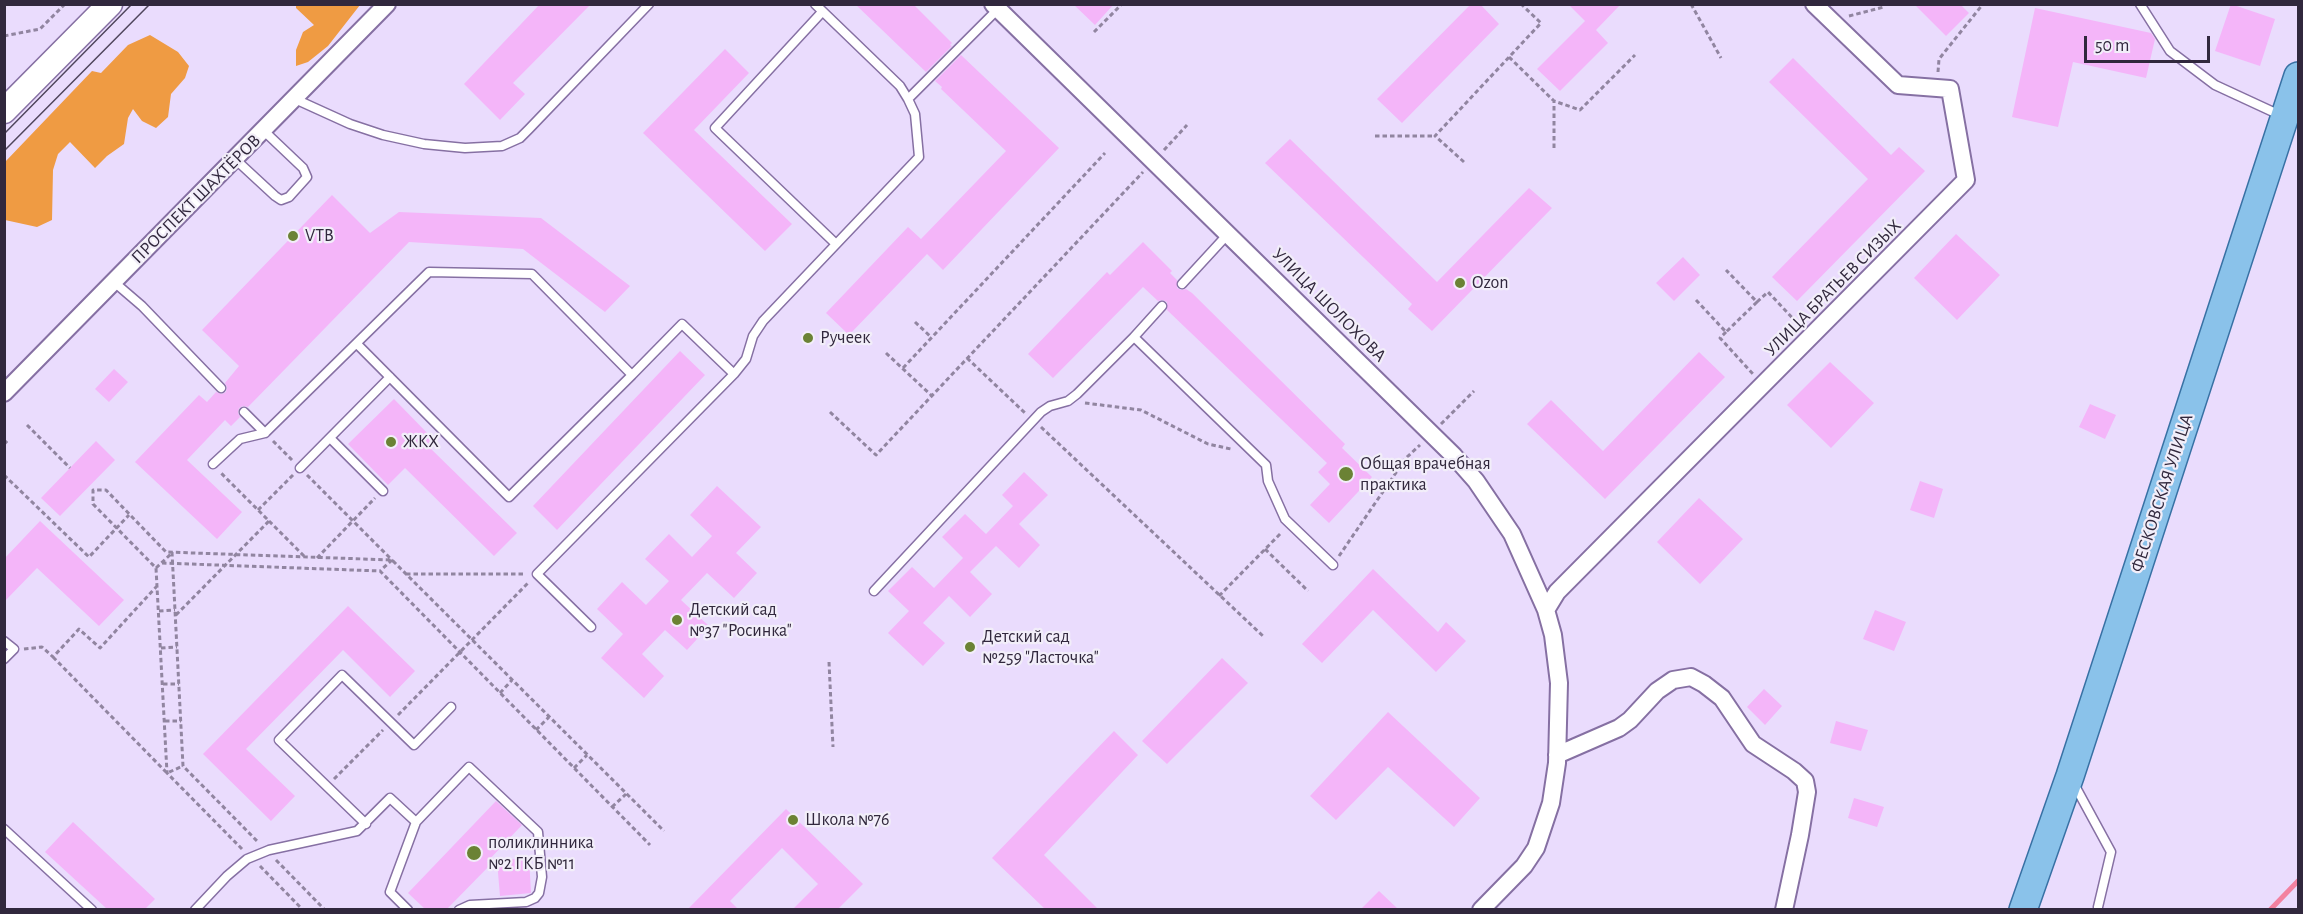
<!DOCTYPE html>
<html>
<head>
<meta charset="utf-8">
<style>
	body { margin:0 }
	#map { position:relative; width:2303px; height:914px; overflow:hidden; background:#eadcfd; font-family:"Alegreya Sans",sans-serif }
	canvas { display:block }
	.frame { position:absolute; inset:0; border:6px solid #31283d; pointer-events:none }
	.scale { position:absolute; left:2084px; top:36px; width:126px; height:27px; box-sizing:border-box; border:3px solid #31283d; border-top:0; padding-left:8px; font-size:18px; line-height:21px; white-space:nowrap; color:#31283d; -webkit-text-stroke:4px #f2eef9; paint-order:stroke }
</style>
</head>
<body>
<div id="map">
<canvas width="2303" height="914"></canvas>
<div class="frame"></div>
<div class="scale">50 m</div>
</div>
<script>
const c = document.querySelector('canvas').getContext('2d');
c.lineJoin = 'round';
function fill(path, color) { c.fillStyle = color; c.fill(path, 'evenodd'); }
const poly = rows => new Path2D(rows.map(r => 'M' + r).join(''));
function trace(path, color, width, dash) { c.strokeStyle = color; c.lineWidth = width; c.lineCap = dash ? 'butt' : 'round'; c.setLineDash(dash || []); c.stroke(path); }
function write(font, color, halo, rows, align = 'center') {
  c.font = font + ' "Alegreya Sans",sans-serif'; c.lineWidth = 4.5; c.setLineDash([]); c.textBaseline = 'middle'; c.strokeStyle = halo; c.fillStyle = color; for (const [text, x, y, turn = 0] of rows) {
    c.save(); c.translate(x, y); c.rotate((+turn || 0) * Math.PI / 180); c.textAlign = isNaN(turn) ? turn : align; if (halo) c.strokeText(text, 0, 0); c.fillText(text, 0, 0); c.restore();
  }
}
fill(poly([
	[296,5,296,4,360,5,328,46,308,62,296,66,296,50,303,32,314,25,296,8],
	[150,35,178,52,189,66,185,78,171,94,168,117,156,128,142,121,133,109,128,118,124,144,107,156,95,168,70,142,58,154,53,170,52,220,37,227,5,220,5,162,92,71,101,73,128,45]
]), '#ef9b43');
trace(poly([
	[2270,910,2298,881]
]), '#f381a0', 5);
fill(poly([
	[540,4,591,4,513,83,525,94,500,120,464,84],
	[855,4,913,4,952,43,950,45,952,46,926,72],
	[1073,4,1114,4,1095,25],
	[1471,4,1480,4,1499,24,1402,123,1377,99],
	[1568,4,1621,4,1596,30,1608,43,1560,91,1537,69,1585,21],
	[1914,4,1960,4,1969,13,1946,36],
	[2231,4,2275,19,2260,66,2215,51],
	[2035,8,2151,33,2155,39,2146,78,2073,62,2058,127,2012,117],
	[725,49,749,73,694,130,792,224,765,251,643,133],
	[961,55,1059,148,943,270,927,254,849,335,826,313,908,227,921,239,1006,151,941,89,942,87,935,81],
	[1793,58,1891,155,1899,147,1925,171,1797,301,1772,277,1868,179,1769,82],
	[1290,139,1437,282,1529,188,1552,208,1432,331,1408,309,1412,304,1265,163],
	[332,195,370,233,399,212,541,218,630,286,605,312,523,249,409,242,248,407,243,406,239,408,238,413,240,417,231,426,225,420,187,460,242,512,217,539,135,462,199,395,207,402,216,392,222,394,226,392,227,387,225,383,239,366,202,330],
	[1956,234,2000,275,1957,320,1914,278],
	[1143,242,1172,271,1170,273,1177,280,1177,288,1181,290,1186,289,1192,293,1345,444,1342,448,1372,477,1329,523,1310,505,1330,484,1318,472,1327,463,1167,310,1167,302,1163,300,1158,301,1143,287,1053,378,1028,354,1107,272,1110,275],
	[1683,257,1700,275,1674,301,1656,283],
	[680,351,705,375,557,530,533,506],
	[1699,352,1725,377,1605,499,1527,424,1551,400,1603,451],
	[1830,362,1874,403,1831,448,1787,405],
	[114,369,128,382,109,402,95,389],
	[394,399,434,440,428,446,517,533,494,556,405,468,388,485,348,444],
	[2090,404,2116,415,2105,439,2079,427],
	[96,441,115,460,60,516,41,498],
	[1024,472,1048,495,1019,524,1040,545,1019,568,996,546,970,572,992,594,970,617,949,596,923,623,945,643,923,666,888,633,909,611,888,591,912,567,934,588,963,558,942,537,965,514,986,534,1013,506,1002,495],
	[1920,481,1943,489,1934,518,1910,510],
	[717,486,761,527,736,553,757,573,734,598,707,573,681,600,709,626,687,650,665,630,642,654,664,676,644,698,601,658,623,634,597,609,622,582,646,605,669,581,645,559,669,534,692,557,712,536,690,515],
	[1699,498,1743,539,1700,584,1657,542],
	[40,521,124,600,99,626,37,568,4,602,4,559],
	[1373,569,1438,632,1446,622,1466,641,1436,672,1373,610,1322,663,1302,644],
	[348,606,415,671,390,697,343,650,246,749,295,796,271,821,203,754],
	[1875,610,1906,622,1894,651,1863,639],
	[1222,658,1248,683,1167,764,1142,741],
	[1764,689,1782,706,1765,725,1747,707],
	[1388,712,1480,798,1454,827,1388,767,1336,820,1310,796],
	[1836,721,1868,730,1861,751,1830,743],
	[1114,731,1138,755,1044,855,1098,909,1045,909,992,858],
	[1854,798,1884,807,1877,827,1848,818],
	[496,801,522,825,487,862,494,861,447,909,425,909,408,893],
	[786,809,863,884,838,909,793,909,818,884,782,848,730,901,738,909,688,909],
	[73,822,155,899,145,909,107,909,45,852],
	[529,857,531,893,500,896,497,861],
	[1379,891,1398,909,1361,909]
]), '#f4b5f9');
const lane = poly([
	[815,4,900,86,908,99],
	[2140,4,2170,51,2215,85,2282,116],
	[822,12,715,128,836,244],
	[295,99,350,124,383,135,424,144,465,148,502,146,520,138,529,129,649,4],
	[235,159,275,196,281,200,289,197,307,177,303,168,263,130],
	[114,282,142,306,221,388],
	[1182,284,1228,234],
	[1162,306,1134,337,1266,465,1268,481,1285,519,1333,565],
	[357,344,509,497,632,375],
	[244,412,265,433,429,272,532,274,632,375,682,324,734,374,746,359,753,336,763,321,919,157,915,114,908,99,998,9],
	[330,438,383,491],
	[213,464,240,439,265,433],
	[300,468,390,377],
	[874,591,1041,412,1050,406,1068,401,1077,394,1134,337],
	[591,627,537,574,734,374],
	[4,641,14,649,4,659],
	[2074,784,2111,852,2098,907],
	[366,824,279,740,342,675,414,745,451,707],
	[4,829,92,910],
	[195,910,227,876,247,859,269,850,357,831,390,798,416,822],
	[408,910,390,892,416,822,469,767,538,832,542,877,539,893,535,898,526,902,470,905,459,910]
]);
const street = poly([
	[993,4,1454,456,1476,481,1512,534,1546,610,1553,635,1559,683,1557,763,1551,803,1536,848,1524,866,1481,910],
	[4,393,387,4],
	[1546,610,1557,592,1966,180,1950,89,1898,85,1814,4],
	[1557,755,1619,728,1630,720,1657,691,1673,680,1691,677,1704,684,1722,698,1753,744,1794,771,1805,781,1807,792,1800,835,1784,910]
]);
const secondary = poly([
	[4,111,110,4]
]);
const primary = poly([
	[2023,910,2070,776,2298,76]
]);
trace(lane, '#8670a3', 11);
trace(street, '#8670a3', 20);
trace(secondary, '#8670a3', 27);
trace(primary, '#3871a4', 30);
trace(poly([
	[1691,4,1721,58],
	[1849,16,1884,7],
	[1094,32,1122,4],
	[4,36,40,29,65,4],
	[1509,57,1554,101,1580,110,1635,55],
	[1938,72,1939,59,1983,4],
	[1375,136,1435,136],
	[1554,148,1554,101],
	[1164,150,1187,125],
	[1464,162,1435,136,1541,23,1521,4],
	[1696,300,1726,332,1757,302,1726,270],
	[1757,302,1768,292,1800,326],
	[915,322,931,337],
	[1726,332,1720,338,1753,374],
	[886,353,932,396],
	[967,358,1025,413],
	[903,368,1105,153],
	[1085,403,1141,410,1208,444,1231,449],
	[830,412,876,455,1143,172],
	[1441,424,1474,391],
	[27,425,70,468],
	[1041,427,1264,637],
	[4,440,8,444],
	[273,441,292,460],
	[4,475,89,557,129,515],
	[307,475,392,560,380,571],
	[258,510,293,475],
	[269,521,306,558],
	[1265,549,1308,591],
	[172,552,183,766,259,843],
	[1339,556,1406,458,1420,445],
	[317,558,375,498],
	[162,563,380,571,650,845],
	[156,568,172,553],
	[406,574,525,574],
	[1219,596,1281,533],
	[159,611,175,610],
	[176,615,269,521,221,473],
	[161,648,177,647],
	[24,649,42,647,53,657,79,629,100,648,157,586],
	[53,657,167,773,183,766],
	[829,662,833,747],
	[163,684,179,684],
	[500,693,512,680],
	[398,715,528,583],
	[165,721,181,721],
	[536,730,549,717],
	[574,768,587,755],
	[334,779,383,730],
	[612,807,626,794],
	[242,849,167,773,156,568,93,504,93,490,106,490,166,552,392,560,664,831],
	[276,860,325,910],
	[260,866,303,910]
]), '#9185a0', 3, [4.5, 3]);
trace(lane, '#fff', 8);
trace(street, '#fff', 16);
trace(secondary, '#fff', 24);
trace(primary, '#8ac2ea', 27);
trace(poly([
	[4,134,132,4],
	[4,151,150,4]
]), '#4f455c', 1.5);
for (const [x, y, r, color] of [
	[293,236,6,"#6b8235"],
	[1460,283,6,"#6b8235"],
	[808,338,6,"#6b8235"],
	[391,442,6,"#6b8235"],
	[1346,474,8,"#6b8235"],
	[677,620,6,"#6b8235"],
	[970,647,6,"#6b8235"],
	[793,820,6,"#6b8235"],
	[474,853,8,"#6b8235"]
]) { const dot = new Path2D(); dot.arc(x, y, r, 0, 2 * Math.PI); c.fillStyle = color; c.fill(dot); trace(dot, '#f2eef9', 2); }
write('18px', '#31283d', '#f2eef9', [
	["ПРОСПЕКТ ШАХТЁРОВ",196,199,-45],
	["УЛИЦА БРАТЬЕВ СИЗЫХ",1833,288,-45],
	["УЛИЦА ШОЛОХОВА",1329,305,45],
	["ФЕСКОВСКАЯ УЛИЦА",2162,493,-72]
]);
write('18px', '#31283d', '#f2eef9', [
	["VTB",305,236],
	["Ozon",1472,283],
	["Ручеек",820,338],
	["ЖКХ",403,442],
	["Общая врачебная",1360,464],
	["практика",1360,485],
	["Детский сад",689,610],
	["№37 \"Росинка\"",689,631],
	["Детский сад",982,637],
	["№259 \"Ласточка\"",982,658],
	["Школа №76",805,820],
	["поликлинника",488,843],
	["№2 ГКБ №11",488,864]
], 'left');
</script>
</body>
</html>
